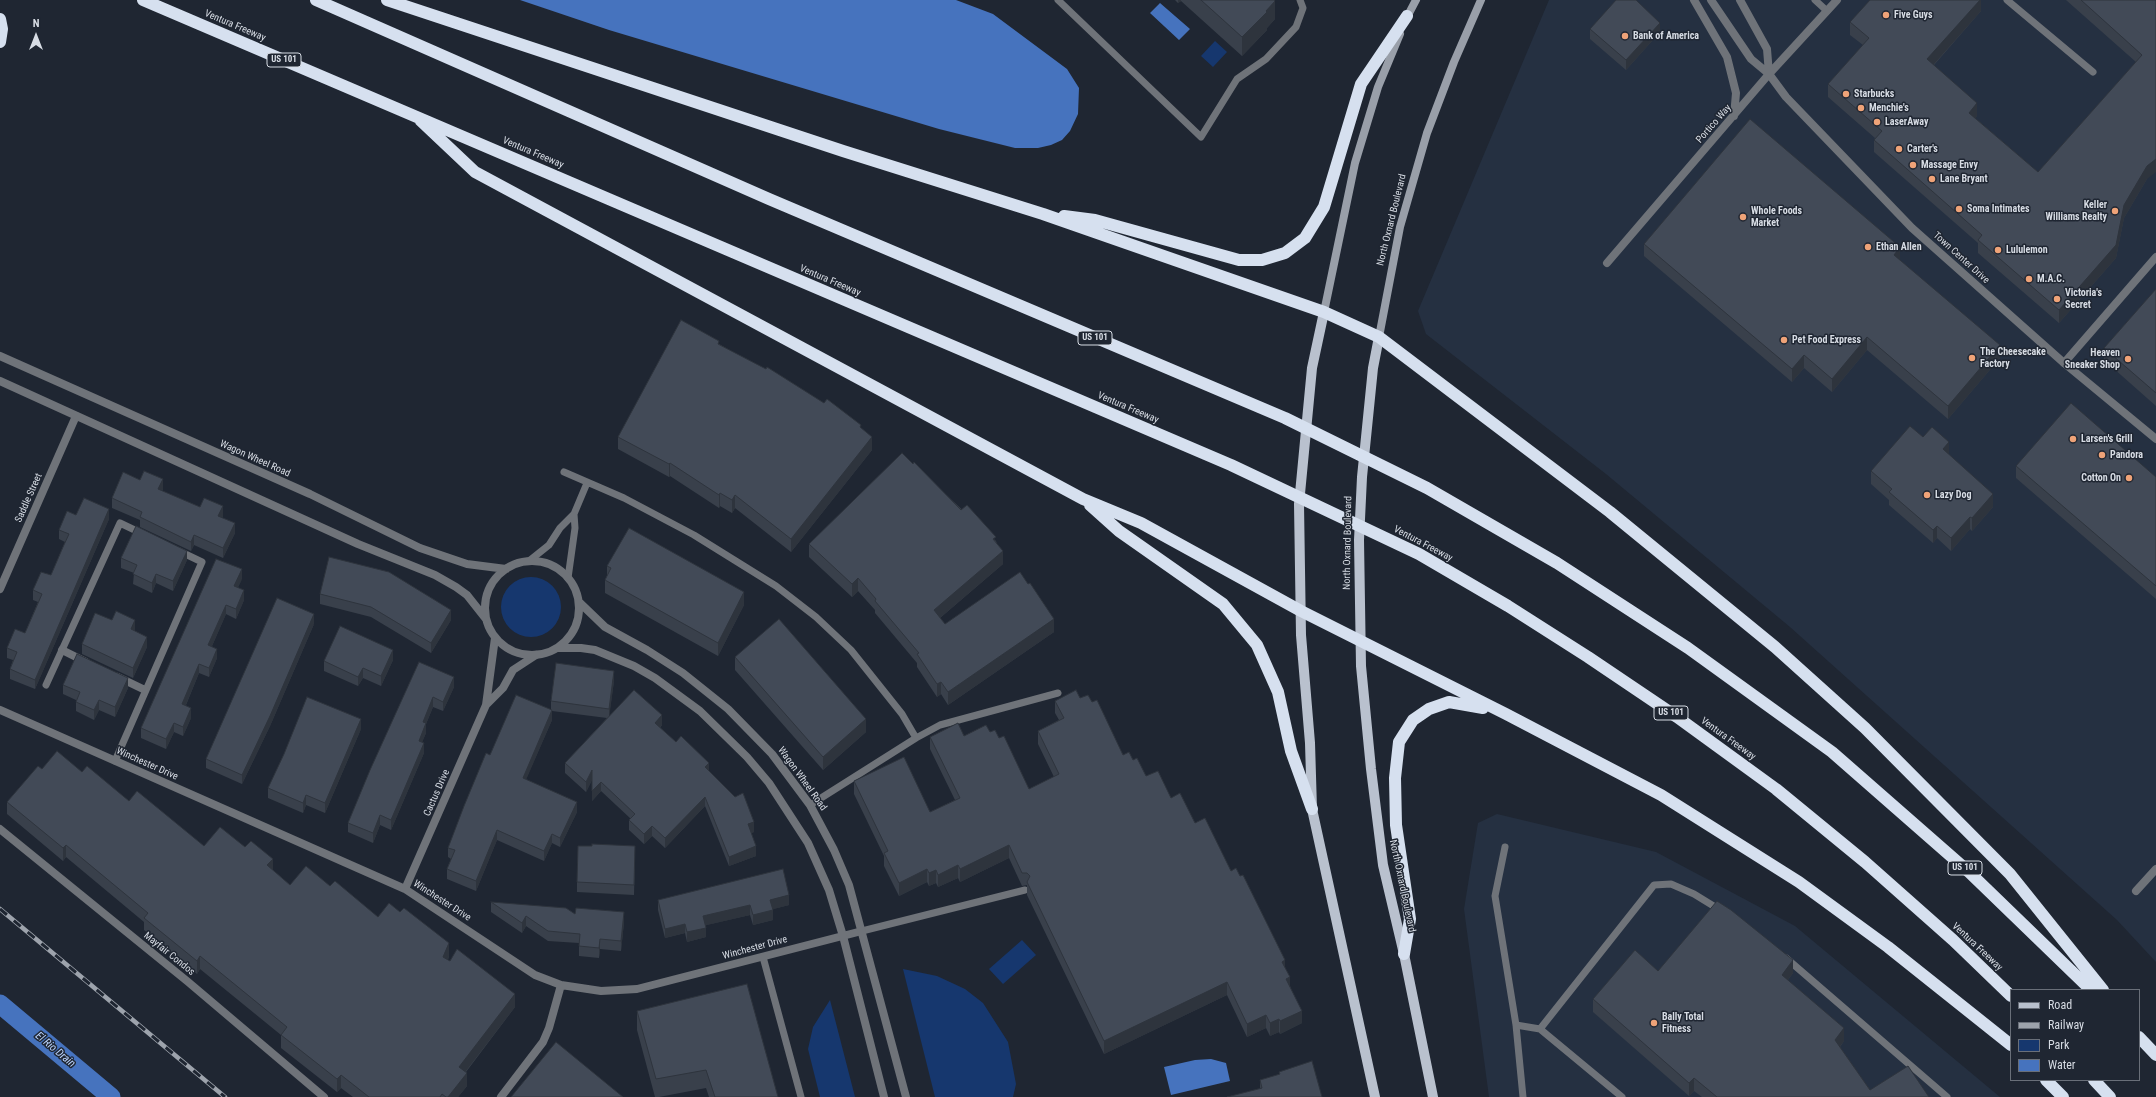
<!DOCTYPE html>
<html>
<head>
<meta charset="utf-8">
<style>
	body { margin:0 }
	#map { position:relative; width:2156px; height:1097px; overflow:hidden; background:#1f2632; font-family:"Roboto Condensed",sans-serif }
	canvas { display:block }
	.legend { position:absolute; left:2010px; top:989px; width:130px; height:92px; box-sizing:border-box; background:#1f2632; border:1px solid #696f79; margin:0; padding:5px 7px; list-style:none; font-size:12px; color:#d7dce4 }
	.legend li { display:flex; align-items:center; gap:8px; height:20px }
	.legend b { width:20px; border:1px solid #696f79 }
	.north { position:absolute; left:16px; top:16px; width:40px; height:40px; -webkit-text-stroke:3px #1f2632; paint-order:stroke; rotate:0deg; font-size:11px; font-weight:700; line-height:16px; text-align:center; color:#d7dce4 }
	.north::after { content:''; display:block; margin:auto; width:14px; height:18px; background:#d7dce4; clip-path:polygon(50% 0,100% 100%,50% 72%,0 100%) }
</style>
</head>
<body>
<div id="map">
<canvas width="2156" height="1097"></canvas>
<ul class="legend">
<li><b style="height:5px;background:#b9c1ce"></b>Road</li>
<li><b style="height:5px;background:#9da3ac"></b>Railway</li>
<li><b style="height:11px;background:#16376e"></b>Park</li>
<li><b style="height:11px;background:#4673be"></b>Water</li>
</ul>
<div class="north">N</div>
</div>
<script>
const c = document.querySelector('canvas').getContext('2d');
c.lineJoin = 'round';
function fill(path, color) { c.fillStyle = color; c.fill(path, 'evenodd'); }
const poly = rows => new Path2D(rows.map(r => 'M' + r).join(''));
function trace(path, color, width, dash) { c.strokeStyle = color; c.lineWidth = width; c.lineCap = dash ? 'butt' : 'round'; c.setLineDash(dash || []); c.stroke(path); }
function write(font, color, halo, rows, align = 'center') {
  c.font = font + ' "Roboto Condensed",sans-serif'; c.lineWidth = 3; c.setLineDash([]); c.textBaseline = 'middle'; c.strokeStyle = halo; c.fillStyle = color; for (const [text, x, y, turn = 0] of rows) {
    c.save(); c.translate(x, y); c.rotate((+turn || 0) * Math.PI / 180); c.textAlign = isNaN(turn) ? turn : align; if (halo) c.strokeText(text, 0, 0); c.fillText(text, 0, 0); c.restore();
  }
}
fill(poly([
	[1549,0,2156,0,2156,962,2117,920,1790,627,1606,474,1426,334,1418,311],
	[1497,814,1656,852,1795,926,2000,1097,1489,1097,1464,909,1478,823]
]), '#253041');
fill(poly([
	[1215,41,1227,52,1213,67,1201,56],
	'501 607a30 30 0 1 1 60 0a30 30 0 1 1-60 0Z',
	[1022,940,1036,955,1003,984,989,969],
	[903,969,937,976,965,989,983,1003,1008,1042,1016,1084,1013,1097,935,1097],
	[830,1000,855,1097,820,1097,808,1049,813,1027]
]), '#16376e');
fill(poly([
	[520,0,956,0,993,14,1067,69,1079,88,1078,114,1070,131,1062,140,1051,145,1038,148,1015,148,939,129,609,30],
	[1160,3,1190,29,1179,40,1150,13],
	[1195,1060,1211,1059,1226,1063,1230,1081,1171,1095,1164,1067]
]), '#4673be');
trace(poly([
	[0,1004,111,1097]
]), '#4673be', 19);
trace(poly([
	[1058,0,1201,137,1237,79,1266,59,1296,27,1303,8,1300,0],
	[1815,0,1827,11],
	[2007,0,2093,72],
	[564,472,624,498,694,535,776,586,816,617,851,650,902,714,916,738],
	[574,514,587,483],
	[529,561,549,545,560,528,574,514,575,528,568,578],
	[46,685,120,523,143,534],
	[115,761,202,562,179,551],
	[810,805,916,738,940,725,1058,693],
	[1505,847,1495,896,1516,1025,1523,1097],
	[862,931,1025,890],
	[763,957,801,1097],
	[1786,958,1947,1097],
	[1516,1025,1540,1029,1654,885,1671,884,1694,894,1720,910],
	[1540,1029,1622,1097]
]), '#6f7379', 7);
trace(poly([
	[2064,363,2156,257]
]), '#6f7379', 8);
trace(poly([
	[1694,0,1727,57,1736,93,1734,116],
	[1711,0,1751,59,1769,74,1786,97,1912,228,2064,363,2156,439],
	[1740,0,1767,49,1769,74],
	[1607,263,1769,74,1837,0],
	[0,589,76,416],
	[62,650,86,662],
	[118,677,145,690],
	[486,705,503,688,513,670,536,655],
	[0,710,405,889,535,975,561,985,601,991,637,989,862,931],
	[0,829,187,981,324,1097],
	[405,889,486,705,495,638],
	[2136,891,2156,869],
	[501,1097,543,1042,549,1028,561,985]
]), '#6f7379', 8);
trace(poly([
	[0,356,310,494,420,548,467,564,506,569],
	[0,381,358,544,435,575,456,587,467,595,486,619],
	'485 608a47 47 0 1 1 94 0a47 47 0 1 1-94 0Z',
	[579,602,605,627,647,650,683,673,728,709,772,754,810,805,834,850,849,885,906,1097],
	[558,648,581,648,595,650,634,666,655,678,700,711,747,757,769,783,808,843,829,890,843,936,884,1097]
]), '#6f7379', 8);
trace(poly([
	[1406,19,1416,0],
	[1324,312,1355,163,1378,87,1400,34],
	[1379,337,1400,227,1427,133,1454,62,1481,0]
]), '#999fa9', 8);
trace(poly([
	[1324,312,1312,368,1299,504,1301,635,1310,743,1312,809,1375,1097],
	[1379,337,1373,368,1362,477,1359,540,1361,666,1371,769,1383,865,1404,954,1433,1097]
]), '#b9c1ce', 10);
trace(poly([
	[143,0,1231,465,1419,554,1508,606,1588,657,1677,717,1776,789,1865,862,1953,940,2011,996],
	[316,0,769,199,1285,418,1427,488,1557,563,1688,648,1832,752,1969,872,2091,990],
	[387,0,843,151,1043,214,1324,312,1379,337,1610,512,1775,647,1865,728,2010,874,2103,990],
	[0,19,2,29,0,42],
	[421,121,475,172,1083,499,1141,523,1301,611,1506,714,1661,795,1799,882,1888,947,2011,1045],
	[1064,216,1095,220,1239,260,1262,260,1285,253,1305,238,1324,207,1361,84,1407,16],
	[1090,505,1119,531,1223,604,1257,645,1278,692,1291,751,1312,809],
	[1404,954,1410,919,1396,825,1395,778,1399,742,1413,720,1429,709,1449,702,1483,708],
	[2139,1037,2156,1055],
	[2046,1080,2063,1097],
	[2094,1080,2110,1097]
]), '#d6e0ef', 12);
const rail = poly([
	[0,909,225,1097]
]);
trace(rail, '#9da3ac', 4.5);
trace(rail, '#1f2632', 3, [9]);
fill(poly([
	[1175,0,1274,0,1275,19,1267,28,1267,30,1242,56,1181,1,1178,3],
	[1981,0,1981,11,1934,65,1977,116,1975,118,2038,172,2136,62,2066,0,2156,0,2147,179,2124,218,2116,258,2059,323,1978,253,1978,243,1874,152,1874,140,1875,138,1828,97,1828,84,1863,45,1850,35,1850,22],
	[1590,29,1660,32,1626,70,1590,39],
	[1644,244,1900,260,2000,358,1948,419,1867,350,1832,392,1804,368,1792,382,1644,256],
	[2156,289,2156,406,2104,360,2104,348],
	[719,344,861,428,872,450,791,552,735,508,732,513,720,506,719,508,670,476,669,477,618,449,618,437],
	[1923,437,1949,455,1993,507,1972,531,1970,529,1951,551,1937,538,1933,543,1889,505,1889,500,1871,484,1871,471],
	[913,464,996,541,1003,564,940,618,945,624,1054,632,948,705,941,694,937,697,917,667,917,663,875,613,875,610,858,591,852,597,809,557,809,544],
	[2016,466,2156,477,2156,599,2016,478],
	[140,480,163,489,162,491,200,507,223,516,222,518,235,533,223,558,194,545,191,551,140,527,140,520,112,508,112,498],
	[76,515,109,519,35,689,10,679,10,669,13,660,7,658,7,648,25,633,38,602,33,600,33,590,51,575,65,542,59,539,59,530],
	[121,558,187,560,173,591,156,583,152,593,133,584,134,573,121,568],
	[607,566,744,605,718,656,605,593,605,580,607,576],
	[242,579,238,587,244,600,236,619,226,614,212,646,217,658,209,677,199,673,186,705,191,718,183,736,174,732,166,749,141,738,141,728],
	[320,594,451,620,431,653,371,617,320,604],
	[112,620,135,629,134,631,147,647,133,678,82,654,82,644],
	[314,624,270,726,242,784,206,768,206,759],
	[735,657,866,732,823,770,735,670],
	[393,660,381,686,363,678,358,686,324,671,324,661],
	[419,662,454,687,443,711,433,707,426,724,426,733,422,742,424,753,391,830,380,825,373,843,348,832,348,823],
	[614,681,609,716,662,725,660,728,709,771,754,832,751,833,756,856,729,866,705,806,665,848,652,836,644,844,629,830,629,820,631,819,601,791,592,801,592,780,586,792,565,773,565,763,607,718,552,711,552,720,526,779,577,812,560,847,552,843,544,861,497,840,476,891,447,879,447,869,451,859,448,857,448,848,490,755,551,710,551,701],
	[63,685,128,688,115,717,99,710,94,720,76,711,76,700,63,694],
	[1080,698,1092,702,1123,755,1133,760,1146,776,1171,798,1195,823,1231,871,1285,967,1290,986,1302,1023,1280,1034,1279,1032,1270,1036,1266,1028,1247,1037,1227,995,1104,1054,1027,895,1027,885,1022,886,1009,858,960,882,958,878,938,887,936,883,929,886,927,882,899,896,884,866,884,856,854,794,854,781,930,812,955,800,930,749,930,737,964,736,990,732,999,738,1029,789,1054,777,1038,744,1038,731,1059,720,1055,713,1055,701],
	[361,729,325,813,306,805,303,813,268,798,268,788],
	[42,769,82,772,204,846,273,870,290,885,330,886,378,917,449,956,448,960,515,1007,466,1072,467,1086,458,1097,353,1097,341,1088,337,1092,281,1048,281,1035,200,969,197,974,144,930,144,922,66,857,63,861,7,814,7,802],
	[592,846,635,856,634,895,577,892,577,882],
	[658,900,789,905,773,909,773,920,753,925,750,915,706,925,706,937,687,942,685,933,665,938,658,910],
	[491,902,575,914,624,922,621,951,600,949,599,958,579,956,579,943,548,941,526,926,522,933,491,912],
	[1658,971,1793,973,1788,980,1844,1041,1840,1047,1870,1090,1929,1097,1702,1097,1694,1091,1689,1096,1593,1012,1593,999],
	[637,1011,778,1097,709,1097,706,1088,659,1097,655,1097,637,1030],
	[1279,1072,1322,1097,1260,1088,1260,1080,1279,1075]
]), '#39404b');
fill(poly([
	[1178,0,1181,0,1181,1,1178,3],
	[1980,0,1981,0,1981,11,1927,72,1927,59],
	[1275,1,1275,19,1267,28,1267,30,1242,56,1242,37],
	[1660,23,1660,32,1626,70,1626,60],
	[1977,103,1977,116,1969,126,1969,113],
	[2156,159,2156,172,2147,179,2124,218,2116,258,2059,323,2059,310,2147,166],
	[1900,247,1900,260,1894,268,1894,255],
	[1867,337,1867,350,1832,392,1832,379],
	[2000,345,2000,358,1948,419,1948,406],
	[1804,355,1804,368,1792,382,1792,369],
	[872,437,872,450,791,552,791,539],
	[1949,442,1949,455,1943,449],
	[670,463,670,476,669,477,669,464],
	[163,479,163,489,158,499,158,489],
	[720,493,720,506,719,508,719,495],
	[1993,494,1993,507,1972,531,1972,518],
	[735,495,735,508,732,513,732,500],
	[223,506,223,516,218,526,218,516],
	[109,509,109,519,35,689,35,680],
	[1970,517,1970,529,1951,551,1951,538],
	[235,523,235,533,223,558,223,548],
	[1937,526,1937,538,1933,543,1933,530],
	[194,535,194,545,191,551,191,542],
	[187,551,187,560,173,591,173,581],
	[1003,551,1003,564,934,623,934,610],
	[242,569,242,579,234,595,234,586],
	[156,574,156,583,152,593,152,583],
	[858,578,858,591,852,597,852,584],
	[244,590,244,600,236,619,236,609],
	[744,592,744,605,718,656,718,643],
	[226,605,226,614,208,655,208,645],
	[451,610,451,620,431,653,431,643],
	[314,614,314,624,270,726,242,784,242,775],
	[1054,619,1054,632,948,705,948,692],
	[135,620,135,629,131,639,131,629],
	[147,637,147,647,133,678,133,668],
	[217,649,217,658,209,677,209,668],
	[393,650,393,660,381,686,381,676],
	[199,664,199,673,182,714,182,704],
	[363,668,363,678,358,686,358,677],
	[614,671,614,681,609,719,609,709],
	[454,677,454,687,443,711,443,702],
	[128,678,128,688,115,717,115,707],
	[941,682,941,694,937,697,937,684],
	[433,697,433,707,426,724,426,733,419,750,419,741,423,722],
	[99,700,99,710,94,720,94,710],
	[191,708,191,718,183,736,183,727],
	[552,710,552,720,523,787,523,778],
	[662,715,662,725,655,733,655,723],
	[361,719,361,729,325,813,325,803],
	[866,719,866,732,823,770,823,757],
	[174,723,174,732,166,749,166,739],
	[424,743,424,753,391,830,391,820],
	[709,763,709,773,705,767],
	[592,770,592,780,586,792,586,782],
	[601,782,601,791,592,801,592,791],
	[306,795,306,805,303,813,303,803],
	[705,797,705,806,665,848,665,838],
	[577,802,577,812,560,847,560,838],
	[380,815,380,825,373,843,373,833],
	[754,822,754,832,748,834,748,824],
	[652,826,652,836,644,844,644,834],
	[497,830,497,840,476,891,476,881],
	[552,834,552,843,544,861,544,851],
	[66,845,66,857,63,861,63,848],
	[1009,845,1009,858,960,882,960,869],
	[756,846,756,856,729,866,729,857],
	[273,859,273,872,267,865],
	[958,865,958,878,938,887,938,875],
	[927,869,927,882,899,896,899,883],
	[936,870,936,883,929,886,929,873],
	[789,895,789,905,770,910,770,900],
	[750,905,750,915,703,926,703,916],
	[773,910,773,920,753,925,753,915],
	[624,912,624,922,621,951,621,941],
	[526,916,526,926,522,933,522,923],
	[685,924,685,933,665,938,665,929],
	[706,928,706,937,687,942,687,932],
	[600,939,600,949,599,958,599,948],
	[449,943,449,956,443,970,443,957],
	[200,956,200,969,197,974,197,961],
	[1285,960,1285,973,1282,962],
	[1793,960,1793,973,1782,988,1782,975],
	[1290,977,1290,990,1286,979],
	[1227,982,1227,995,1104,1054,1104,1041],
	[515,994,515,1007,459,1080,459,1067],
	[1302,1011,1302,1023,1280,1034,1280,1021],
	[1266,1015,1266,1028,1247,1037,1247,1024],
	[1279,1019,1279,1032,1270,1036,1270,1023],
	[1844,1028,1844,1041,1835,1053,1835,1040],
	[467,1073,467,1086,458,1097,448,1097],
	[341,1075,341,1088,337,1092,337,1079],
	[1694,1078,1694,1091,1689,1096,1689,1083]
]), '#2e343d');
const building = poly([
	[1201,0,1274,0,1275,1,1266,11,1267,12,1242,37,1201,0],
	[1616,0,1636,0,1660,23,1626,60,1590,29,1616,0],
	[1870,0,1980,0,1927,59,1977,103,1969,113,2038,172,2142,55,2081,0,2156,0,2156,159,2147,166,2124,205,2116,245,2059,310,1978,240,1982,235,1874,140,1882,131,1828,84,1869,38,1850,22,1870,0],
	[1750,119,1900,247,1894,255,2000,345,1948,406,1867,337,1832,379,1804,355,1792,369,1644,244,1750,119],
	[2156,289,2156,393,2104,348,2156,289],
	[681,320,719,341,718,344,766,369,767,367,824,403,827,399,861,425,860,427,872,437,791,539,735,495,732,500,720,493,719,495,670,463,669,464,618,437,681,320],
	[2071,403,2156,477,2156,586,2016,466,2071,403],
	[1910,426,1923,437,1932,427,1949,442,1943,449,1993,494,1972,518,1970,517,1951,538,1937,526,1933,530,1889,492,1892,489,1871,471,1910,426],
	[902,453,913,464,914,462,961,510,967,505,996,537,993,539,1003,551,934,610,945,624,1020,572,1028,584,1030,583,1054,619,948,692,941,682,937,684,917,654,919,653,875,601,876,599,858,578,852,584,809,544,902,453],
	[144,471,163,479,158,489,200,507,204,498,223,506,218,516,235,523,223,548,194,535,191,542,140,517,142,512,112,498,123,472,140,480,144,471],
	[84,498,109,509,35,680,10,669,17,652,7,648,15,629,25,633,42,594,33,590,41,572,51,575,63,547,69,534,59,530,67,511,76,515,84,498],
	[136,526,187,551,173,581,156,574,152,583,133,574,137,565,121,558,136,526],
	[629,528,744,592,718,643,605,580,611,568,607,566,629,528],
	[329,557,389,572,451,610,431,643,371,607,320,594,329,557],
	[216,559,242,569,234,586,244,590,236,609,226,605,208,645,217,649,209,668,199,664,182,704,191,708,183,727,174,723,166,739,141,728,216,559],
	[277,598,314,614,270,716,242,775,206,759,277,598],
	[116,611,135,620,131,629,147,637,133,668,82,644,95,613,112,620,116,611],
	[779,619,866,719,823,757,735,657,779,619],
	[340,626,393,650,381,676,363,668,358,677,324,661,340,626],
	[77,654,128,678,115,707,99,700,94,710,76,702,80,692,63,685,77,654],
	[419,662,454,677,443,702,433,697,423,722,426,723,419,741,424,743,391,820,380,815,373,833,348,823,370,770,419,662],
	[556,663,614,671,609,709,551,701,556,663],
	[634,690,662,715,655,723,676,742,681,736,709,763,705,767,735,797,743,793,754,822,748,824,756,846,729,857,705,797,665,838,652,826,644,834,629,820,635,814,601,782,592,791,592,770,586,782,565,763,634,690],
	[1076,690,1080,698,1088,695,1092,702,1097,700,1123,755,1129,752,1133,760,1137,758,1146,776,1158,771,1171,798,1180,793,1195,823,1205,818,1231,871,1236,868,1240,876,1243,875,1285,960,1282,962,1290,977,1286,979,1302,1011,1280,1021,1279,1019,1270,1023,1266,1015,1247,1024,1227,982,1104,1041,1027,882,1030,876,1027,873,1022,873,1009,845,960,869,958,865,938,875,936,870,929,873,927,869,899,883,884,853,888,851,854,781,904,757,930,812,960,798,930,737,958,723,964,736,986,725,990,732,995,730,999,738,1004,736,1029,789,1059,774,1038,731,1064,718,1055,701,1076,690],
	[516,695,552,710,523,778,577,802,560,838,552,834,544,851,497,830,476,881,447,869,455,850,448,848,464,806,486,753,490,755,516,695],
	[307,697,361,719,325,803,306,795,303,803,268,788,284,754,307,697],
	[57,751,82,772,87,766,129,801,137,791,204,846,220,827,245,847,251,841,273,859,267,865,290,885,306,866,330,886,335,881,378,917,389,903,400,912,404,908,449,943,443,957,450,961,457,949,515,994,459,1067,467,1073,448,1097,446,1097,442,1094,440,1097,369,1097,341,1075,337,1079,281,1035,287,1027,200,956,197,961,144,918,148,913,66,845,63,848,7,802,38,766,42,769,57,751],
	[592,844,635,846,634,885,577,882,578,846,592,846,592,844],
	[783,869,789,895,770,900,773,910,753,915,750,905,703,916,706,928,687,932,685,924,665,929,658,900,783,869],
	[1717,901,1731,910,1793,960,1782,975,1844,1028,1835,1040,1870,1090,1908,1066,1929,1097,1717,1097,1694,1078,1689,1083,1593,999,1635,950,1658,971,1717,901],
	[491,902,566,908,575,914,576,908,624,912,621,941,600,939,599,948,579,946,580,934,548,931,526,916,522,923,491,902],
	[747,984,778,1097,715,1097,706,1070,656,1079,637,1011,747,984],
	[556,1042,623,1097,511,1097,556,1042],
	[1312,1061,1322,1097,1227,1097,1262,1088,1260,1080,1280,1074,1279,1072,1312,1061]
]);
fill(building, '#424a57');
trace(building, '#2e343d', 1);
for (const [x, y, r, color] of [
	[1886,15,4,"#efa378"],
	[1625,36,4,"#efa378"],
	[1846,94,4,"#efa378"],
	[1861,108,4,"#efa378"],
	[1877,122,4,"#efa378"],
	[1899,149,4,"#efa378"],
	[1913,165,4,"#efa378"],
	[1932,179,4,"#efa378"],
	[1959,209,4,"#efa378"],
	[2115,211,4,"#efa378"],
	[1743,217,4,"#efa378"],
	[1868,247,4,"#efa378"],
	[1998,250,4,"#efa378"],
	[2029,279,4,"#efa378"],
	[2057,299,4,"#efa378"],
	[1784,340,4,"#efa378"],
	[1972,358,4,"#efa378"],
	[2128,359,4,"#efa378"],
	[2073,439,4,"#efa378"],
	[2102,455,4,"#efa378"],
	[2129,478,4,"#efa378"],
	[1927,495,4,"#efa378"],
	[1654,1023,4,"#efa378"]
]) { const dot = new Path2D(); dot.arc(x, y, r, 0, 2 * Math.PI); c.fillStyle = color; c.fill(dot); trace(dot, '#1f2632', 1.5); }
for (const [x, y, w] of [
	[284,60,34],
	[1095,338,34],
	[1671,713,34],
	[1965,868,34]
]) { const box = new Path2D(); box.roundRect(x - w / 2, y - 7, w, 14, 3); c.fillStyle = '#1f2632'; c.fill(box); trace(box, '#d7dce4', 1); }
write('bold 9px', '#d7dce4', null, [
	["US 101",284,60],
	["US 101",1095,338],
	["US 101",1671,713],
	["US 101",1965,868]
]);
write('bold 10px', '#d7dce4', '#1f2632', [
	["Five Guys",1894,15],
	["Bank of America",1633,36],
	["Starbucks",1854,94],
	["Menchie's",1869,108],
	["LaserAway",1885,122],
	["Carter's",1907,149],
	["Massage Envy",1921,165],
	["Lane Bryant",1940,179],
	["Keller",2107,205,"right"],
	["Williams Realty",2107,217,"right"],
	["Soma Intimates",1967,209],
	["Whole Foods",1751,211],
	["Market",1751,223],
	["Ethan Allen",1876,247],
	["Lululemon",2006,250],
	["M.A.C.",2037,279],
	["Victoria's",2065,293],
	["Secret",2065,305],
	["Pet Food Express",1792,340],
	["The Cheesecake",1980,352],
	["Factory",1980,364],
	["Heaven",2120,353,"right"],
	["Sneaker Shop",2120,365,"right"],
	["Larsen's Grill",2081,439],
	["Pandora",2110,455],
	["Cotton On",2121,478,"right"],
	["Lazy Dog",1935,495],
	["Bally Total",1662,1017],
	["Fitness",1662,1029]
], 'left');
write('10px', '#d7dce4', '#1f2632', [
	["Ventura Freeway",235,26,23],
	["Portico Way",1714,124,-49],
	["Ventura Freeway",533,153,23],
	["North Oxnard Boulevard",1392,220,-76],
	["Town Center Drive",1961,258,42],
	["Ventura Freeway",830,281,23],
	["Ventura Freeway",1128,408,23],
	["Wagon Wheel Road",255,459,24],
	["Saddle Street",29,498,-66],
	["North Oxnard Boulevard",1348,543,-89],
	["Ventura Freeway",1423,544,28],
	["Ventura Freeway",1728,739,36],
	["Winchester Drive",147,764,24],
	["Wagon Wheel Road",802,779,54],
	["Cactus Drive",437,793,-66],
	["North Oxnard Boulevard",1402,886,78],
	["Winchester Drive",442,901,33],
	["Ventura Freeway",1977,947,43],
	["Winchester Drive",755,948,-15],
	["Mayfair Condos",169,954,39]
]);
write('italic 11px', '#bcd5fe', '#1f2632', [
	["El Rio Drain",55,1050,40]
]);
</script>
</body>
</html>
